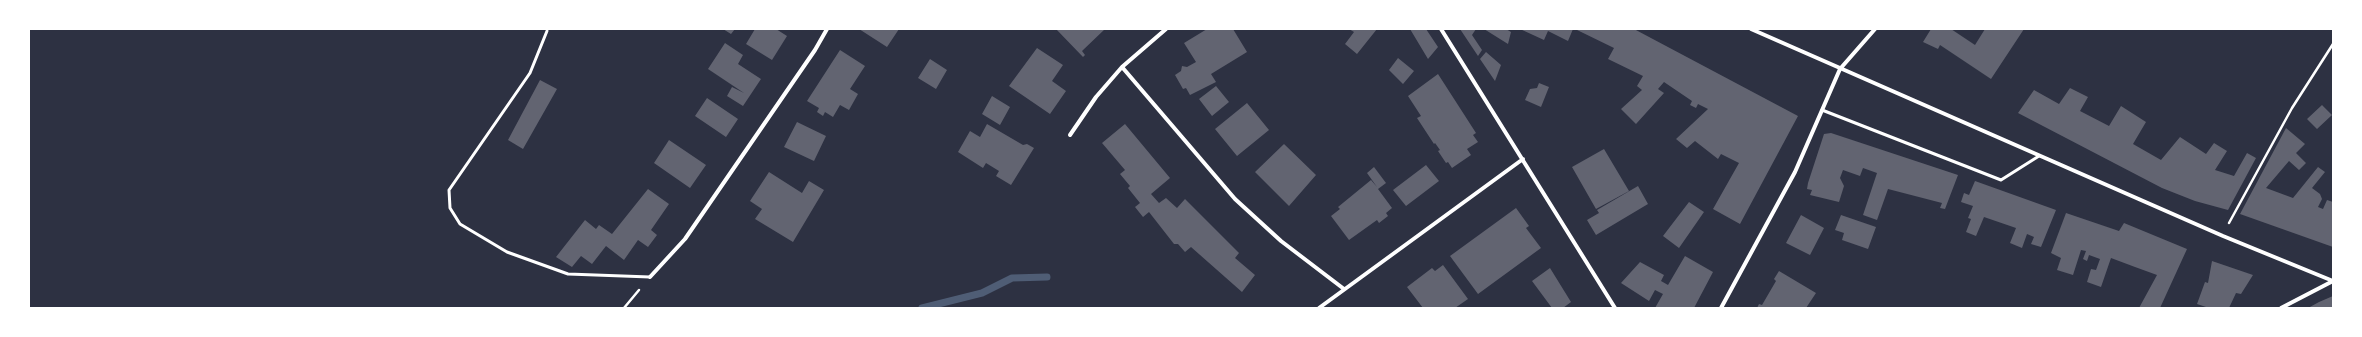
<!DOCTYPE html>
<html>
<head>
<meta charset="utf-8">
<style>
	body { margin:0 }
	#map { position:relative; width:2362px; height:337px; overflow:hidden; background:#2d3142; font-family:Arial,sans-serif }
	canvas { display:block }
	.frame { position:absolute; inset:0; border:30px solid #fff; pointer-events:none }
</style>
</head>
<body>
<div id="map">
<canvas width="2362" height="337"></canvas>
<div class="frame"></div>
</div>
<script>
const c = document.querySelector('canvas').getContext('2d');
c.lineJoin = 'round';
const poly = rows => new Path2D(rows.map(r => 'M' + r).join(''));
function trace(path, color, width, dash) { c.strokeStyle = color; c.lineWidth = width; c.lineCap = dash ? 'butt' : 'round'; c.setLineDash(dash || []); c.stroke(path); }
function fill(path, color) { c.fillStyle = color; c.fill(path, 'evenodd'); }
trace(poly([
	[922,308,982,293,1012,278,1047,277]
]), '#4f5d75', 7);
fill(poly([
	[723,29,735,29,731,34],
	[755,29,776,29,787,36,772,60,746,44],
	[859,29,899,29,887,47],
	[1056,29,1105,29,1082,51,1085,55,1083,57],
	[1207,29,1233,29,1247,52,1211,74,1216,82,1190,95,1186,88,1183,89,1175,75,1181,71,1182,66,1187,67,1196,62,1184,43],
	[1349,29,1377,29,1357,54,1345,44,1354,32],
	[1410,29,1426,29,1438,47,1428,59],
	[1460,29,1476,29,1472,35,1482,50,1478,56],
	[1484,29,1506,29,1511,32,1508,44],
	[1520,29,1573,29,1568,41,1548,31,1544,40],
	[1575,29,1634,29,1798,116,1740,224,1713,209,1739,163,1721,154,1718,159,1695,141,1687,148,1676,139,1708,109,1698,104,1696,108,1690,105,1692,101,1664,82,1658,89,1664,93,1636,124,1621,109,1642,90,1637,86,1643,76,1608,59,1614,48],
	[1931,29,1951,29,1975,45,1985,29,2024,29,1991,79,1940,45,1938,49,1923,42],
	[725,43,743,55,738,64,761,79,743,106,727,96,732,87,744,93,708,69],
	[1037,48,1063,65,1052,81,1066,91,1050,114,1009,86],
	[840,50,865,66,850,89,858,94,849,110,840,105,833,117,825,112,823,116,817,112,819,108,807,101],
	[1486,52,1501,65,1495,81,1480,59],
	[1398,58,1414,71,1403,84,1389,70],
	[930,59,947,70,936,89,918,78],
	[1438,74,1476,133,1473,135,1478,142,1467,149,1471,155,1452,168,1448,162,1446,163,1438,151,1440,150,1435,143,1434,144,1417,118,1421,116,1408,96],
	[540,80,557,89,523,149,508,140],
	[1539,83,1549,87,1541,107,1525,100,1530,89,1537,88],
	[1216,86,1229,102,1212,116,1199,99],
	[2070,88,2088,97,2080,111,2109,126,2121,106,2146,122,2133,144,2161,160,2180,137,2206,154,2214,143,2227,151,2215,170,2234,176,2247,153,2256,158,2228,210,2195,201,2162,188,2018,113,2034,90,2059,104],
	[992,96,1010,107,1000,125,982,114],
	[707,98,738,119,726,137,695,116],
	[1247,103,1269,130,1237,156,1215,129],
	[2322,105,2332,115,2317,129,2307,119],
	[797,122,826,136,814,161,784,147],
	[987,124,1023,145,1027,144,1034,148,1011,185,996,176,999,171,986,163,983,168,958,152,970,131,980,137],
	[1125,124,1170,178,1151,194,1159,203,1166,198,1177,208,1185,199,1239,253,1235,258,1255,275,1242,292,1191,247,1185,252,1178,244,1174,244,1149,212,1143,217,1135,207,1140,203,1128,188,1130,186,1120,174,1125,170,1102,143],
	[2286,128,2305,144,2296,153,2306,163,2299,170,2289,161,2266,188,2293,198,2318,167,2325,172,2312,188,2320,194,2322,199,2318,207,2323,209,2327,200,2333,202,2333,247,2240,214],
	[1831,133,1958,175,1945,209,1940,208,1942,203,1888,189,1877,220,1863,215,1877,173,1863,168,1860,176,1843,170,1840,178,1844,186,1839,202,1810,195,1812,190,1807,189,1808,183,1824,134],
	[669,140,706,165,690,188,654,163],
	[1284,144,1316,175,1289,206,1255,172],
	[1604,149,1629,191,1596,209,1572,167],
	[1426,165,1439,181,1406,206,1393,190],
	[1374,167,1386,183,1378,189,1392,208,1386,213,1388,216,1379,223,1377,220,1349,240,1331,216,1340,209,1338,207,1371,180,1377,187,1367,173],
	[769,172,802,193,809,181,824,190,793,242,755,219,762,209,750,201],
	[1975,181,2056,210,2041,247,2031,244,2034,237,2027,234,2022,248,2010,243,2016,228,1984,217,1976,236,1966,232,1971,219,1968,218,1973,206,1961,202,1964,193,1969,195],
	[1638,186,1648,204,1596,235,1587,220,1599,213,1597,210],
	[648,189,669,204,651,230,657,235,648,247,638,240,624,260,606,246,592,264,581,256,572,267,556,257,585,220,596,229,599,225,612,234],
	[1689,202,1704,212,1679,248,1663,236],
	[1516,208,1529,226,1526,228,1541,248,1478,294,1450,256],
	[2066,213,2119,231,2124,223,2187,249,2160,308,2139,308,2157,275,2135,267,2111,258,2101,287,2087,282,2091,269,2096,270,2100,259,2089,255,2087,261,2083,259,2086,251,2081,250,2073,275,2057,270,2061,258,2051,253],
	[1801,215,1824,228,1810,255,1786,243],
	[1841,215,1876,227,1868,249,1842,240,1844,233,1835,230],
	[1685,256,1713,272,1694,308,1655,308,1663,294,1655,290,1649,301,1621,283,1640,262,1664,275,1661,281,1668,285],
	[2212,261,2253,275,2241,294,2236,293,2229,308,2209,308,2197,304,2205,282,2208,283],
	[1443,265,1468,299,1455,308,1423,308,1407,287,1432,268,1435,271],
	[1550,268,1571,302,1563,308,1552,308,1532,281],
	[1779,271,1816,293,1806,308,1757,308,1759,304,1762,305,1776,281,1774,279],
	[2333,296,2333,308,2308,308,2319,302]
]), '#626471');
trace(poly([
	[2229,223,2292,108,2333,44],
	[624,308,639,290]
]), '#fff', 2.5);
trace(poly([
	[547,31,530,73,449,190,450,208,460,224,507,252,568,274,650,277],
	[1822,110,2001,180,2039,156]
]), '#fff', 3);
trace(poly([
	[1441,29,1615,308],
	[1751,29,2223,236,2333,281],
	[1122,67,1235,199,1281,241,1344,289],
	[1070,135,1096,97,1122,67,1166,29],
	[650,277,685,239,815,50,827,29],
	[1319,308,1523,159],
	[1721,308,1795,172,1840,69,1875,29],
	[2281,308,2333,281]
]), '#fff', 4);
</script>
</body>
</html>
